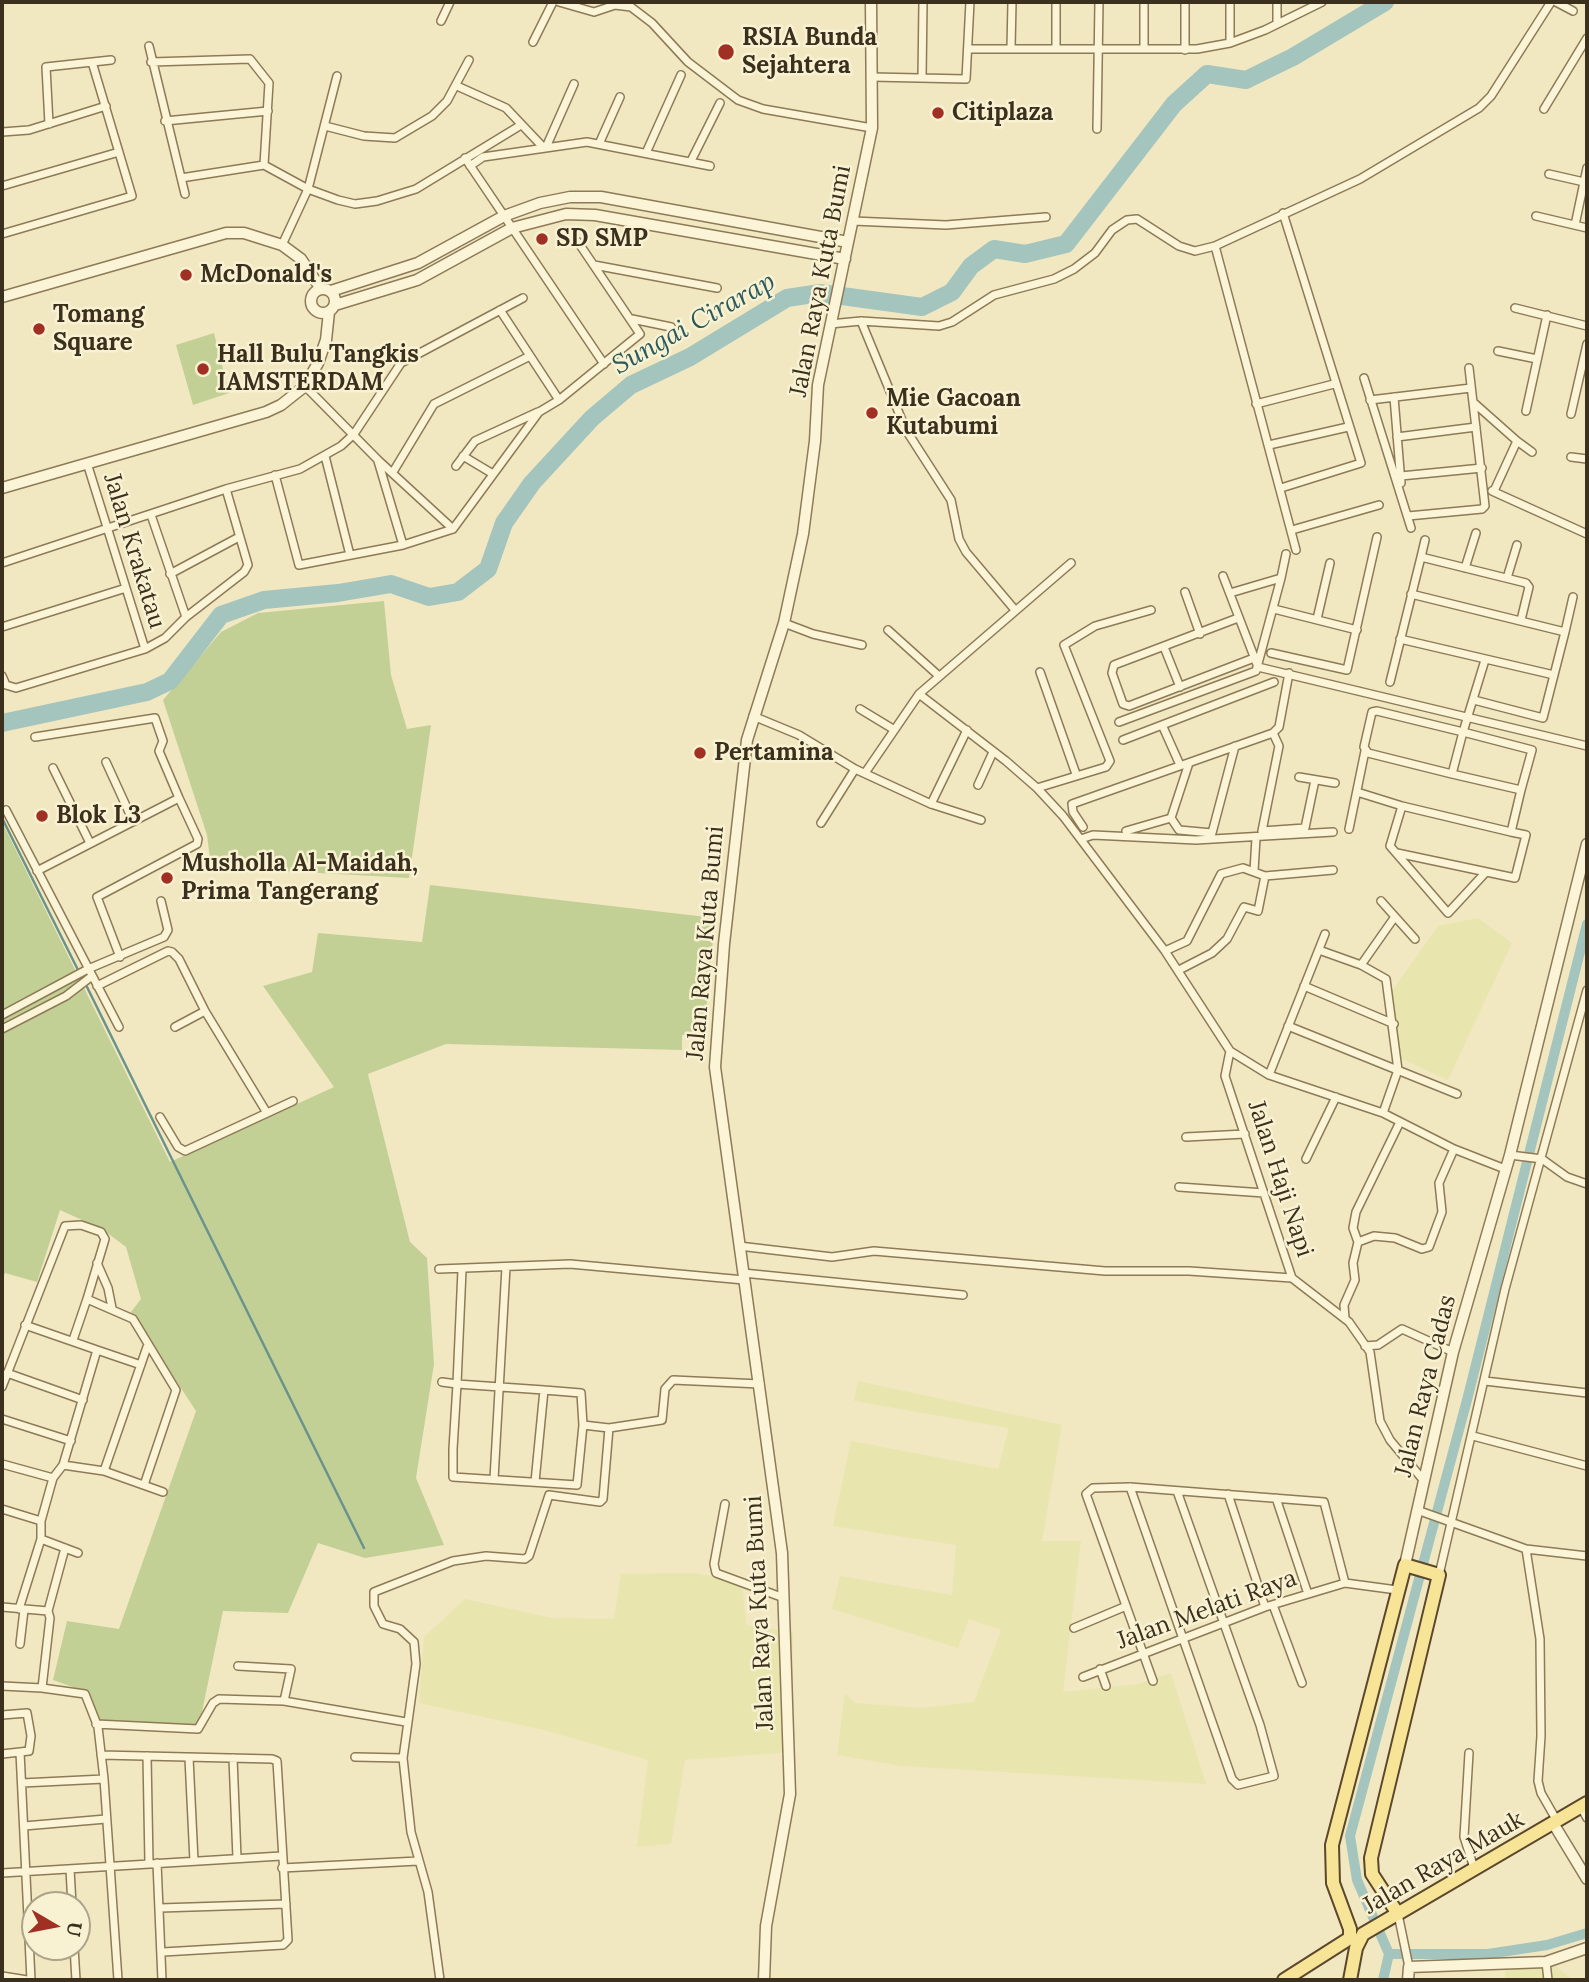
<!DOCTYPE html>
<html>
<head>
<meta charset="utf-8">
<style>
	body { margin:0 }
	#map { position:relative; width:1589px; height:1982px; overflow:hidden; background:#f1e8c2; font-family:Lora,serif }
	canvas { display:block }
	.frame { position:absolute; inset:0; border:4px solid #3b2f1d; pointer-events:none }
	.north { position:absolute; left:21px; top:1891px; width:70px; height:70px; box-sizing:border-box; background:#f8f1d2; border:2px solid #aca38a; border-radius:50%; rotate:100deg; font-size:19px; font-weight:700; line-height:28px; text-align:center; color:#3b2f1d }
	.north::after { content:''; display:block; margin:auto; width:24px; height:32px; background:#a03023; clip-path:polygon(50% 0,100% 100%,50% 72%,0 100%) }
</style>
</head>
<body>
<div id="map">
<canvas width="1589" height="1982"></canvas>
<div class="frame"></div>
<div class="north">U</div>
</div>
<script>
const c = document.querySelector('canvas').getContext('2d');
c.lineJoin = 'round';
function fill(path, color) { c.fillStyle = color; c.fill(path, 'evenodd'); }
const poly = rows => new Path2D(rows.map(r => 'M' + r).join(''));
function trace(path, color, width, dash) { c.strokeStyle = color; c.lineWidth = width; c.lineCap = dash ? 'butt' : 'round'; c.setLineDash(dash || []); c.stroke(path); }
function write(font, color, halo, rows, align = 'center') {
  c.font = font + ' Lora,serif'; c.lineWidth = 5; c.setLineDash([]); c.textBaseline = 'middle'; c.strokeStyle = halo; c.fillStyle = color; for (const [text, x, y, turn = 0] of rows) {
    c.save(); c.translate(x, y); c.rotate((+turn || 0) * Math.PI / 180); c.textAlign = isNaN(turn) ? turn : align; if (halo) c.strokeText(text, 0, 0); c.fillText(text, 0, 0); c.restore();
  }
}
fill(poly([
	[1478,918,1512,943,1448,1080,1400,1058,1392,991,1438,926],
	[858,1381,1062,1425,1042,1541,1081,1541,1063,1692,1138,1684,1171,1673,1206,1784,902,1766,837,1755,845,1693,855,1703,921,1708,974,1702,1001,1630,969,1619,958,1648,832,1609,840,1576,952,1595,956,1545,833,1526,851,1441,998,1469,1009,1428,854,1401],
	[693,1573,742,1581,746,1625,793,1632,793,1752,685,1760,671,1844,637,1847,648,1760,544,1730,419,1703,424,1637,465,1599,552,1618,614,1619,621,1574],
	[1542,1955,1573,1980,1505,1980,1506,1961]
]), '#e8e5ae');
fill(poly([
	[214,333,229,393,193,405,176,345],
	[384,601,391,675,407,729,431,725,409,878,211,867,207,835,163,700,221,632,258,613],
	[2,822,170,1162,334,1087,263,986,312,972,318,933,422,942,430,885,715,918,704,1034,682,1035,682,1050,446,1044,368,1074,410,1242,427,1258,434,1364,416,1478,444,1545,365,1558,318,1543,288,1613,223,1611,199,1726,93,1720,89,1693,53,1680,67,1621,119,1629,196,1411,131,1312,141,1299,126,1247,102,1229,60,1210,37,1282,5,1273,2,1281]
]), '#c3d095');
trace(poly([
	[2,818,78,970],
	[87,987,364,1548]
]), '#6a938d', 2.5);
trace(poly([
	[1389,1954,1357,1880,1350,1836,1467,1400,1587,924],
	[1389,1954,1488,1954,1547,1945,1587,1933],
	[1383,1980,1389,1954]
]), '#a4c4be', 10);
trace(poly([
	[2,723,147,692,170,681,221,615,264,600,338,593,391,584,429,597,458,592,488,569,504,523,532,483,592,418,631,385,690,357,787,298,820,293,922,307,952,292,971,266,994,249,1025,254,1066,244,1174,104,1207,74,1246,80,1293,57,1385,2]
]), '#a4c4be', 18);
const minor = poly([
	[559,2,594,12,615,5,631,7,652,23,688,62,738,100,763,109,872,128],
	[1556,2,1573,11],
	[441,21,450,2],
	[1277,24,1277,2],
	[533,42,553,2],
	[1230,43,1230,2],
	[149,46,185,194],
	[1011,48,1012,2],
	[969,49,1197,49,1230,43,1265,30,1322,2],
	[1056,49,1056,2],
	[1144,49,1144,2],
	[1185,50,1185,2],
	[151,62,250,59,269,83,264,165],
	[872,77,966,79,970,2],
	[922,78,923,2],
	[457,86,506,108,542,146],
	[1544,109,1587,38],
	[165,121,268,111],
	[49,124,46,67,111,60],
	[325,126,364,136,395,138,432,116,447,101,469,60],
	[1097,129,1099,2],
	[2,132,29,130,106,106],
	[599,144,620,97],
	[547,145,574,84],
	[646,153,681,75],
	[465,158,604,364],
	[691,161,720,103],
	[470,166,483,157,587,142,710,166],
	[1549,174,1584,182],
	[181,178,264,165,308,189,338,200,355,204,377,201,416,189,521,125],
	[2,186,119,152],
	[1536,216,1587,228],
	[853,221,946,225,1046,217],
	[1575,225,1587,168],
	[2,234,132,196,92,62],
	[282,245,308,189,337,76],
	[1215,246,1296,550],
	[594,265,717,288],
	[1515,308,1587,326],
	[500,310,559,400],
	[632,319,671,327],
	[861,321,906,430,951,500,959,539,966,552,1015,610],
	[830,324,861,321,939,326,952,322,994,295,1054,279,1074,269,1095,253,1112,230,1127,220,1137,219,1179,246,1195,251,1215,246,1360,179,1479,108,1491,96,1551,2],
	[1498,351,1537,359],
	[1364,378,1411,528],
	[305,386,378,460,453,529],
	[1394,397,1401,483],
	[1370,400,1471,388],
	[1473,402,1517,441,1494,491],
	[1256,404,1334,384],
	[1526,411,1547,315],
	[1571,414,1587,344],
	[1397,437,1476,427],
	[1517,441,1532,452],
	[1269,445,1348,427],
	[325,456,350,555],
	[463,456,493,474],
	[1571,457,1587,459],
	[378,461,403,545],
	[87,463,145,649],
	[456,466,475,441,538,412],
	[393,472,434,404,530,356],
	[275,475,299,565,403,545,453,529,539,412,559,400,640,334,578,242],
	[1401,476,1482,468],
	[1281,488,1361,463,1283,213],
	[1492,491,1587,534],
	[151,515,186,617],
	[1408,516,1482,509,1485,506,1469,368],
	[1292,530,1379,505],
	[1421,557,1425,540],
	[2,563,226,489,300,469,341,446,354,434,401,363,523,298],
	[1465,568,1476,533],
	[170,574,239,537],
	[1223,576,1258,667,1587,746],
	[1507,578,1517,545],
	[1185,592,1200,634],
	[1230,593,1281,578,1286,554],
	[1411,594,1565,632,1543,718,1474,700],
	[1274,609,1357,630],
	[1238,618,1114,665,1112,673,1123,704,1129,706,1254,658],
	[1317,619,1330,563],
	[784,623,813,634,862,645],
	[2,627,126,588],
	[888,630,939,676],
	[1565,632,1573,597],
	[1400,639,1554,675],
	[1164,647,1180,687],
	[1271,653,1347,670,1377,537],
	[1040,672,1076,774],
	[1289,673,1279,727,1273,733,1279,746,1262,831,1305,828,1315,780],
	[2,676,6,685,16,688,145,649,165,638,186,617,244,572,248,565,226,489],
	[1390,682,1421,557,1526,583,1529,587,1521,620],
	[919,694,1006,761,1037,788,1063,816,1165,951,1230,1051,1269,1075,1383,1113,1454,1149,1505,1169],
	[860,709,893,729],
	[753,716,799,735,855,769,931,804,981,820],
	[1119,722,1256,671,1281,578],
	[1163,727,1180,765],
	[35,737,155,718,163,741,159,751,179,798],
	[1123,740,1274,682],
	[106,762,133,821],
	[1189,763,1171,818,1179,830,1212,833,1235,746],
	[53,768,90,843],
	[865,773,919,694,1071,563],
	[1452,774,1368,753,1364,747,1372,712,1377,711,1463,732,1532,750,1521,790,1452,774,1463,732,1485,660],
	[1299,777,1335,783],
	[978,785,993,752],
	[1037,788,1106,767,1110,761,1064,645,1095,626,1151,610],
	[1357,792,1402,806,1511,832,1521,790],
	[931,804,967,730],
	[1402,806,1390,846,1448,913,1486,872],
	[6,810,119,1027],
	[821,823,855,769],
	[1083,827,1073,812,1072,804,1273,733],
	[1349,829,1365,751],
	[1126,831,1171,818],
	[1081,839,1093,835,1196,840,1333,832],
	[1397,853,1515,878,1526,835,1511,832],
	[37,871,179,798,198,839,197,844,97,897,120,957],
	[1254,871,1256,838],
	[1265,876,1333,870],
	[1381,901,1415,939],
	[1319,950,1361,965,1386,979,1398,1070,1383,1113],
	[1165,951,1187,941,1221,874,1243,868,1265,876,1258,911,1244,907,1227,939,1212,953,1179,970],
	[1361,965,1394,918],
	[97,986,168,951,172,952,179,959,205,1011,267,1113],
	[1304,986,1394,1024],
	[2,1015,88,969,164,937,168,930,161,901],
	[1288,1026,1457,1094],
	[175,1027,205,1011],
	[2,1029,66,996,92,976],
	[1230,1051,1225,1076,1292,1278,1349,1322,1370,1352,1380,1421,1390,1440,1424,1481],
	[1269,1075,1325,934],
	[160,1117,178,1147,185,1151,293,1101],
	[1186,1137,1245,1134],
	[1510,1155,1542,1159,1567,1177,1587,1184],
	[1306,1159,1336,1097],
	[1179,1187,1264,1193],
	[1358,1242,1374,1236,1395,1238,1422,1249,1429,1247,1442,1212,1439,1183,1454,1149],
	[739,1246,832,1257,874,1251,1105,1271,1189,1271,1292,1278],
	[97,1263,108,1288,112,1308],
	[439,1269,570,1264,744,1280],
	[743,1273,963,1295],
	[1345,1318,1344,1305,1355,1280,1353,1263,1358,1242,1353,1228,1356,1212,1400,1122],
	[25,1325,97,1350,63,1465],
	[73,1340,87,1299],
	[1365,1346,1378,1345,1402,1329,1453,1352],
	[97,1350,141,1365],
	[7,1373,83,1400],
	[1485,1381,1587,1393],
	[442,1382,457,1384,544,1390,581,1393,583,1425,577,1485,453,1477,453,1449,457,1384,462,1270],
	[2,1387,65,1226,81,1225,101,1232,105,1239,87,1299,133,1319,176,1390,144,1485],
	[2,1419,71,1441],
	[583,1425,609,1428,662,1420,665,1389,673,1380,760,1384],
	[1473,1436,1587,1466],
	[2,1464,53,1478,63,1465,104,1471,163,1492],
	[104,1471,147,1347],
	[494,1479,506,1267],
	[535,1482,544,1390],
	[1130,1487,1232,1779,1238,1785,1274,1776,1260,1725,1177,1491],
	[1228,1494,1265,1607],
	[1276,1498,1308,1594],
	[725,1504,714,1564,716,1573,784,1598],
	[2,1509,41,1521],
	[1417,1510,1526,1549,1587,1556],
	[41,1539,78,1553],
	[1526,1549,1540,1639,1541,1736,1538,1781,1541,1793,1557,1821],
	[1439,1575,1505,1289,1587,990],
	[1273,1605,1302,1683],
	[2,1607,48,1611,50,1618,42,1688,85,1694,98,1727,104,1779,118,1980],
	[19,1609,41,1539,41,1521,53,1478],
	[48,1611,65,1548],
	[1074,1628,1124,1607],
	[20,1644,24,1610],
	[238,1666,291,1669,284,1701],
	[1100,1669,1106,1686],
	[1083,1677,1265,1607,1345,1583,1397,1590],
	[1153,1681,1086,1494,1093,1488,1130,1487,1324,1502,1345,1583],
	[2,1686,42,1688],
	[2,1715,27,1713,31,1736,29,1751,2,1754],
	[96,1724,198,1729,213,1703,219,1699,284,1701,406,1722],
	[20,1752,31,1980],
	[1469,1753,1464,1837,1474,1868],
	[101,1755,272,1759,277,1761,288,1940,283,1945,163,1952],
	[147,1756,149,1863],
	[355,1757,403,1758],
	[189,1758,194,1861],
	[233,1758,237,1858],
	[22,1783,104,1779],
	[1581,1807,1587,1818],
	[24,1826,106,1819],
	[157,1863,162,1980],
	[282,1868,418,1861],
	[70,1869,72,1905],
	[2,1873,281,1856],
	[160,1908,286,1904],
	[1398,1914,1409,1967],
	[74,1947,76,1980],
	[1546,1962,1548,1980],
	[2,1976,27,1980],
	[440,1980,428,1892,411,1832,403,1758,416,1664,414,1642,400,1629,383,1624,374,1606,374,1592,453,1561,486,1556,525,1559,529,1556,549,1495,600,1502,603,1499,609,1428]
]);
const tertiary = poly([
	'311 301a12 12 0 1 1 24 0a12 12 0 1 1-24 0Z',
	[331,291,418,263,504,216,540,203,570,197,601,197,848,242],
	[2,297,226,233,244,233,282,245,301,259,321,289],
	[335,305,417,280,512,228,566,214,595,215,845,259],
	[2,488,266,412,281,405,305,386,318,363,326,340,329,312],
	[1405,1565,1453,1352,1510,1155,1587,844],
	[1553,1823,1587,1879],
	[764,1980,766,1926,790,1794,782,1553,715,1067,724,944,747,740,784,623,803,534,815,441,818,385,872,128,871,2],
	[1408,1980,1409,1967,1546,1962,1587,1948]
]);
const primary = poly([
	[1284,1980,1350,1938,1350,1929,1333,1883,1332,1845,1405,1565,1439,1575,1371,1858,1372,1874,1398,1914],
	[1350,1980,1356,1948,1363,1934,1587,1803]
]);
trace(minor, '#8d7a57', 10);
trace(tertiary, '#8d7a57', 13);
trace(primary, '#5a472c', 16);
trace(minor, '#fbf4d6', 7);
trace(tertiary, '#fbf4d6', 10);
trace(primary, '#f7e497', 12);
for (const [x, y, r, color] of [
	[726,52,9,"#a03023"],
	[938,113,7,"#a03023"],
	[542,239,7,"#a03023"],
	[186,275,7,"#a03023"],
	[39,329,7,"#a03023"],
	[203,369,7,"#a03023"],
	[872,413,7,"#a03023"],
	[700,753,7,"#a03023"],
	[42,816,7,"#a03023"],
	[167,878,7,"#a03023"]
]) { const dot = new Path2D(); dot.arc(x, y, r, 0, 2 * Math.PI); c.fillStyle = color; c.fill(dot); trace(dot, '#f8f1d2', 2.5); }
write('bold 24px', '#3b2f1d', '#f8f1d2', [
	["RSIA Bunda",742,38],
	["Sejahtera",742,66],
	["Citiplaza",952,113],
	["SD SMP",556,239],
	["McDonald's",200,275],
	["Tomang",53,315],
	["Square",53,343],
	["Hall Bulu Tangkis",217,355],
	["IAMSTERDAM",217,383],
	["Mie Gacoan",886,399],
	["Kutabumi",886,427],
	["Pertamina",714,753],
	["Blok L3",56,816],
	["Musholla Al-Maidah,",181,864],
	["Prima Tangerang",181,892]
], 'left');
write('24px', '#3b2f1d', '#f8f1d2', [
	["Jalan Raya Kuta Bumi",821,281,-79],
	["Jalan Krakatau",134,551,73],
	["Jalan Raya Kuta Bumi",706,943,-85],
	["Jalan Haji Napi",1280,1179,72],
	["Jalan Raya Cadas",1426,1386,-76],
	["Jalan Melati Raya",1207,1610,-20],
	["Jalan Raya Kuta Bumi",760,1613,-93],
	["Jalan Raya Mauk",1444,1863,-30]
]);
write('italic 26px', '#2b5a5c', '#f8f1d2', [
	["Sungai Cirarap",694,324,-29]
]);
</script>
</body>
</html>
